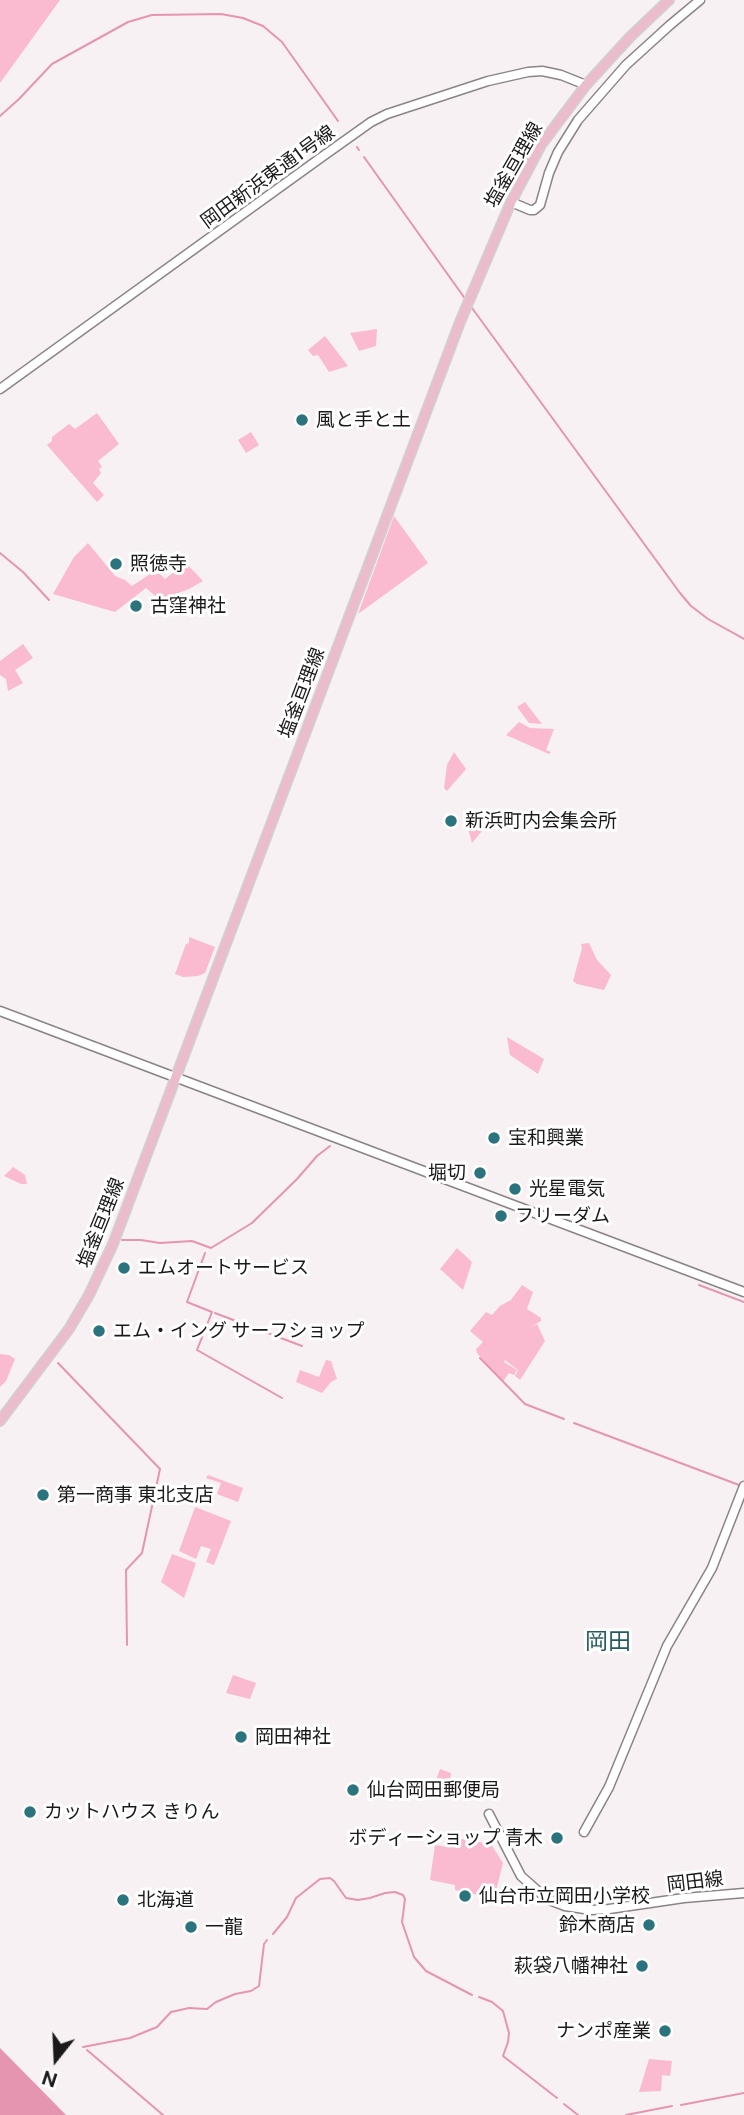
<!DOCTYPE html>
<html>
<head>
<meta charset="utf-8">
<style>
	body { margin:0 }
	#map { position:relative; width:744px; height:2115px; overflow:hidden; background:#f7f1f3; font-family:"Public Sans",sans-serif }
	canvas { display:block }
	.north { position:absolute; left:21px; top:2024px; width:70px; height:70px; -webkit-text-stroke:5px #fff; paint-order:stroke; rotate:198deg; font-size:19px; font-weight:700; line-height:28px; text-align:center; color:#1b1919 }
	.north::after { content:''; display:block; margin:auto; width:24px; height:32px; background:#1b1919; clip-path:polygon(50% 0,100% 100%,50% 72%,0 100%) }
</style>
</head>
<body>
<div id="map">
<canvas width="744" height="2115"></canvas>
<div class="north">N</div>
</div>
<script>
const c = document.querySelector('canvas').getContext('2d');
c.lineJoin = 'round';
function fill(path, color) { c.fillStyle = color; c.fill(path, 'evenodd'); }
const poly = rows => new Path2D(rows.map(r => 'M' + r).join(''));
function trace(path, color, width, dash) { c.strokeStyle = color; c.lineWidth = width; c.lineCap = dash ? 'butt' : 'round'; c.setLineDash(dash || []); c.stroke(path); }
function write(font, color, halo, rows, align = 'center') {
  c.font = font + ' "Public Sans","Noto Sans JP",sans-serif'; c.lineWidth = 6; c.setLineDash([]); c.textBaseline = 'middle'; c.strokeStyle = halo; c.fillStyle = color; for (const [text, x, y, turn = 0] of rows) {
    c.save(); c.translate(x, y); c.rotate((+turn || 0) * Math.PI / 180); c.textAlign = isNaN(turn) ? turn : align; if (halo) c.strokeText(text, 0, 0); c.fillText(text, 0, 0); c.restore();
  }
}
fill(poly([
	[0,0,60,0,0,83],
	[377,329,376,346,359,351,350,333],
	[325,336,348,366,329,372,318,355,313,356,308,350],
	[97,413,119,444,98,461,102,467,99,469,101,473,93,483,104,495,97,502,47,445,52,441,52,437,69,424,75,429],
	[251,432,259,445,246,453,238,440],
	[394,516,428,563,358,614],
	[88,543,115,576,125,580,132,586,156,570,165,579,186,563,203,581,189,589,160,600,146,588,115,612,53,594,74,557],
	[23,644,33,658,15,670,23,683,8,691,6,679,0,675,0,661],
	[525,702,542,724,529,723,517,707],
	[519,722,530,728,554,729,546,750,551,752,549,754,506,735],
	[454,752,466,769,447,791,444,788,447,765],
	[464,814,486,826,472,843],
	[189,937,215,947,205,973,198,976,183,977,175,974,186,944,189,943],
	[589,943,597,960,611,975,604,990,577,984,573,981,582,948,581,944],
	[507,1037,544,1059,538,1074,510,1055],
	[13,1167,25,1175,27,1184,21,1184,4,1176],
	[457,1248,472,1262,463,1290,440,1269],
	[522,1285,533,1292,527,1309,541,1318,541,1321,530,1327,537,1324,545,1341,520,1380,515,1376,518,1370,505,1360,504,1362,517,1370,514,1375,509,1373,504,1380,501,1381,477,1353,476,1349,483,1342,470,1331,486,1312,492,1315,500,1306,511,1300],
	[0,1354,9,1355,15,1359,6,1381,0,1387],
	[326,1360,331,1361,337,1379,331,1382,322,1393,296,1382,300,1370,319,1377],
	[208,1475,243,1488,238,1502,217,1494,221,1483,206,1478],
	[195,1507,231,1521,214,1565,206,1562,211,1549,201,1546,196,1559,179,1551],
	[172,1554,196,1563,184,1598,161,1582],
	[233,1675,256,1683,250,1699,226,1693],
	[440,1769,451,1773,450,1781,453,1790,435,1783],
	[456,1838,491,1844,503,1863,495,1895,492,1898,455,1890,455,1885,430,1880,435,1845,448,1847],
	[649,2059,672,2061,670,2076,662,2075,661,2091,639,2092]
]), '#fabacf');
fill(poly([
	[0,2048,3,2051,66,2115,0,2115]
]), '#e695b1');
trace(poly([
	[0,116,19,99,52,64,128,22,152,15,221,14,243,18,263,26,282,42,338,121],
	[357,147,359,150],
	[364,157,466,300],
	[472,308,680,593,691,606,708,619,744,639],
	[0,553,23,572,49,600],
	[122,1240,141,1240,160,1243,192,1241,211,1248,252,1223,297,1179,317,1156,330,1146],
	[205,1253,187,1302,212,1312,197,1350,282,1398],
	[699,1285,744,1302],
	[215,1313,302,1346],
	[480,1358,525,1404,564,1419],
	[58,1363,160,1469,142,1553,126,1570,127,1645],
	[574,1423,739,1485],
	[273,1934,287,1917,296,1898,320,1879,330,1878,334,1881,346,1898,358,1900,370,1898,385,1893,395,1892,403,1895,405,1899,402,1922,414,1957,426,1971,472,1995],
	[479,1997,492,2002,503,2011,509,2033,508,2042,503,2056,557,2098],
	[83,2047,130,2038,157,2027,171,2012,189,2008,207,2009,216,2002,235,1994,251,1991,259,1986,264,1944,267,1940],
	[87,2050,163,2115],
	[564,2104,578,2115],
	[681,2105,744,2093],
	[626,2115,672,2106]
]), '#e695b1', 2);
const secondary = poly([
	[511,202,530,210,534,210,540,205,549,173,558,152,578,120,626,65,670,25,700,0],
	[0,389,319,159,371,122,387,114,488,81,528,72,542,71,561,75,586,85],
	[0,1011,744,1292],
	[489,1814,521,1876,547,1899,565,1906,591,1910,609,1909,684,1898,744,1893],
	[584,1832,609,1787,667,1646,712,1568,744,1486]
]);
const primary = poly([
	[0,1421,69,1329,89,1295,113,1244,460,322,511,202,541,145,586,85,630,37,669,0]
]);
trace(secondary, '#8a8486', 11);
trace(primary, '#d1d1d1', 12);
trace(secondary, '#fff', 8);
trace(primary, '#ebbccc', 9);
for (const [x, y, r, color] of [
	[302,420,7,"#2b747d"],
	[116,564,7,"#2b747d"],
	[136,606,7,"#2b747d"],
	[451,821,7,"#2b747d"],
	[494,1138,7,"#2b747d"],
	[480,1173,7,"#2b747d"],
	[515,1189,7,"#2b747d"],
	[501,1216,7,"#2b747d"],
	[124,1268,7,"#2b747d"],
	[99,1331,7,"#2b747d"],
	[43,1495,7,"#2b747d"],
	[241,1737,7,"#2b747d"],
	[353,1790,7,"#2b747d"],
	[30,1812,7,"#2b747d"],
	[557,1838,7,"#2b747d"],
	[465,1896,7,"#2b747d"],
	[123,1900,7,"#2b747d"],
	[649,1925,7,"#2b747d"],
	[191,1927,7,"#2b747d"],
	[642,1966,7,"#2b747d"],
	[665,2031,7,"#2b747d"]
]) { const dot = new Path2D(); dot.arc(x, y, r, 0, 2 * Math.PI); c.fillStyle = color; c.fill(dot); trace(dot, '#fff', 2.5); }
write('19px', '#1b1919', '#fff', [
	["塩釜亘理線",514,165,-60],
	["岡田新浜東通1号線",268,177,-36],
	["塩釜亘理線",302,693,-69],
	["塩釜亘理線",101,1223,-68],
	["岡田線",695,1882,-7]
]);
write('19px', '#1b1919', '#fff', [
	["風と手と土",316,420],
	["照徳寺",130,564],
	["古窪神社",150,606],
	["新浜町内会集会所",465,821],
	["宝和興業",508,1138],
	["堀切",466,1173,"right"],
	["光星電気",529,1189],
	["フリーダム",515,1216],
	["エムオートサービス",138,1268],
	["エム・イング サーフショップ",113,1331],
	["第一商事 東北支店",57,1495],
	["岡田神社",255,1737],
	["仙台岡田郵便局",367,1790],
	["カットハウス きりん",44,1812],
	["ボディーショップ 青木",543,1838,"right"],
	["仙台市立岡田小学校",479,1896],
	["北海道",137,1900],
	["鈴木商店",635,1925,"right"],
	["一龍",205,1927],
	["萩袋八幡神社",628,1966,"right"],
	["ナンポ産業",651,2031,"right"]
], 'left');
write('23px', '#235c64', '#fff', [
	["岡田",608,1642]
]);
</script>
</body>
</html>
